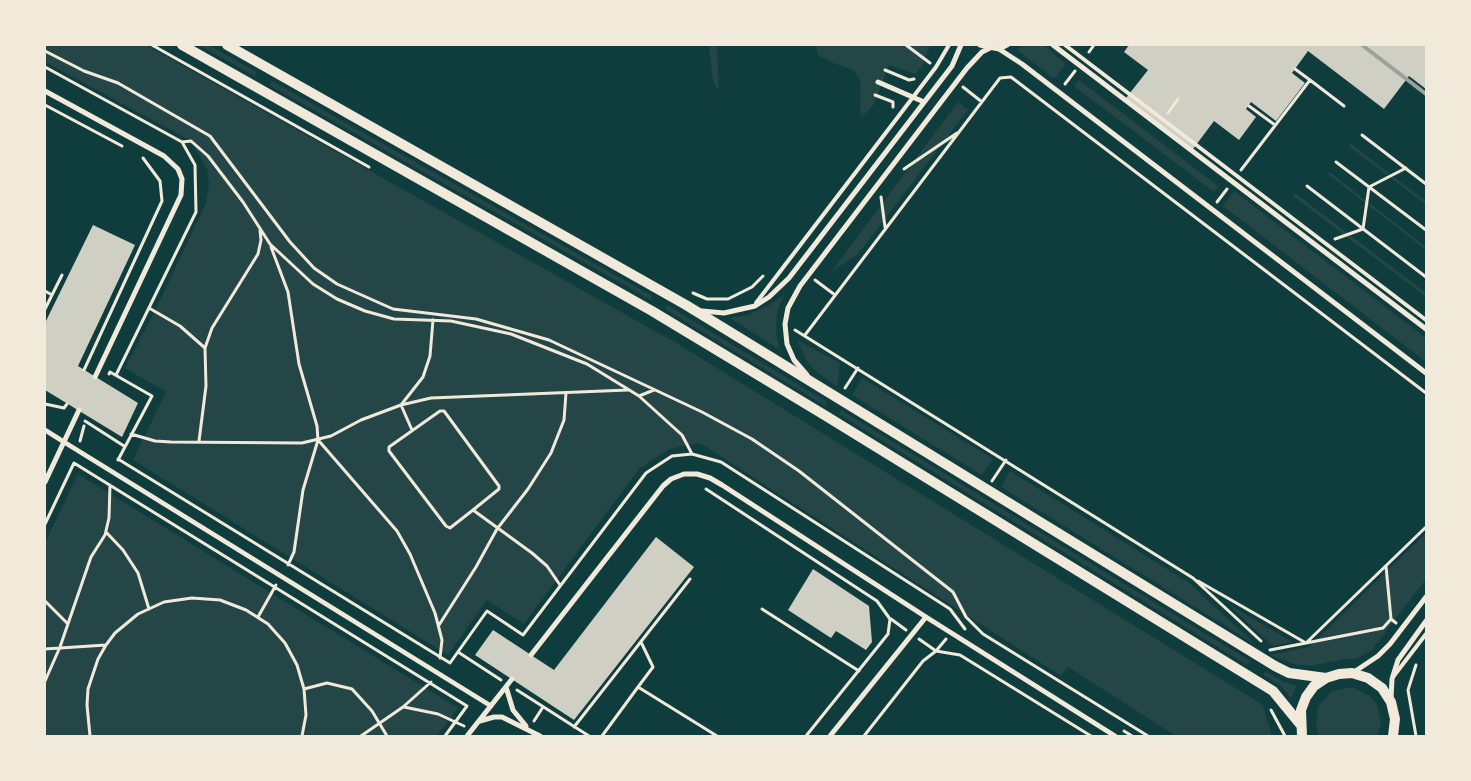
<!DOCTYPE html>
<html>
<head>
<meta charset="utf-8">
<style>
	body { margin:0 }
	#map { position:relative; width:1471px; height:781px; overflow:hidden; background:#0f3d3e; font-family:"Public Sans",sans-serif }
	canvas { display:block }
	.frame { position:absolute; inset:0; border:46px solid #f1e9da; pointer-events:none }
</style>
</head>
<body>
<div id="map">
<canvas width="1471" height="781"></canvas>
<div class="frame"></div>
</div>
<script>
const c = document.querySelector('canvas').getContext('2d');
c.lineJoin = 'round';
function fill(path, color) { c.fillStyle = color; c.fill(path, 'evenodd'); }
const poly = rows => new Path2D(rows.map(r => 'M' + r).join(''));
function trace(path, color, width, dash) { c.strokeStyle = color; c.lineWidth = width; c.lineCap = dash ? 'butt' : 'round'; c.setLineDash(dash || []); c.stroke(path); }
fill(poly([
	[45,45,146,45,678,344,1263,705,1272,736,1176,736,1068,667,1061,676,700,443,669,449,639,469,524,624,487,600,448,655,133,460,166,392,125,368,155,311,206,203,209,184,207,169,191,141,45,62],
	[199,45,208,45,257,72,255,76],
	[709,45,717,45,719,91,713,82],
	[816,45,930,45,922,66,915,74,889,65,874,104,861,118,860,80,853,70,833,63,818,55],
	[1024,45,1043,45,1066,64,1054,79,1017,50],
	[1079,80,1218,186,1214,192,1074,86],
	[272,81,652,296,651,300,269,85],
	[958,102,968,110,858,254,831,272],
	[1350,143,1390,174,1387,175,1349,146],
	[1330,172,1365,200,1365,203,1328,174],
	[1394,177,1426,201,1426,205,1391,178],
	[1234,191,1426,338,1426,362,1223,206],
	[1295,193,1347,233,1343,234,1293,196],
	[1368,202,1426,247,1426,250,1368,205],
	[1350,235,1426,293,1426,297,1347,237],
	[784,295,777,312,776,333,780,350,730,318,748,315,768,306],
	[667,305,827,402,825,406,665,309],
	[797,340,840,363,837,386,819,374,808,363],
	[862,378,993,459,982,475,852,395],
	[841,410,1250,661,1247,665,839,414],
	[1010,471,1188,582,1255,644,1001,487],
	[78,474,458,708,437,736,45,736,45,543],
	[1426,533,1426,579,1371,651,1356,659,1343,659,1311,666,1294,664,1270,655,1309,647],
	[1228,604,1292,642,1273,646],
	[1265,671,1284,682,1297,686,1291,698,1281,686,1263,675],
	[1352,687,1370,696,1377,704,1381,725,1377,736,1319,736,1316,727,1318,706,1332,691]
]), '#244646');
fill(poly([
	[1129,45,1426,45,1426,89,1409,76,1384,109,1308,51,1292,73,1305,83,1276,121,1251,102,1246,109,1256,117,1239,140,1214,121,1193,149,1126,98,1148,70,1124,52],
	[93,225,135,245,78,366,138,403,122,437,45,390,45,323],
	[656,537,694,567,574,720,475,655,493,630,554,670],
	[813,569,869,606,872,642,866,650,836,631,831,638,788,610]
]), '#cfcfc3');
trace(poly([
	[152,45,369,167],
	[906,45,930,63],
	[45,51,84,71,118,83,210,136,290,242,314,268,337,284,393,309,476,319,549,340,702,412,752,439,799,471,953,592,966,617,983,634,1148,736],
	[1089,52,1094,45],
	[45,67,182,142,195,165,196,212,116,375],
	[1295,69,1310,80],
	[885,70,909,80,914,79],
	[1065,84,1075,71],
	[963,87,982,102],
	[875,95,893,102,893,107],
	[45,105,122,146],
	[1249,106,1275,125],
	[1168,113,1178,99],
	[1362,135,1426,184],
	[182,142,191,141,208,156,243,202,270,244,313,284,337,299,365,311,394,319,451,321,511,334,587,364,639,396,682,435,692,454],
	[1336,162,1426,230],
	[904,169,957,133],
	[1241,170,1310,80,1344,106],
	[1307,186,1426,277],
	[881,197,885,227],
	[1217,202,1227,189],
	[1335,239,1363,229,1369,187,1406,168],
	[271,247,288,292,299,364,317,426,318,440,303,490,294,552,288,565],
	[815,280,835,295],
	[45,291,52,295],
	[693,293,707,299,728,299,752,287,763,276],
	[149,308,180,326,205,348],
	[45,309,62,275],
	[795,330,1193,578,1261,641],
	[805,335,1000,78,1011,77,1426,393],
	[84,370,162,201,160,181,143,158],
	[109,374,110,372,152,396,118,460],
	[845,388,858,368],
	[639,396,654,390],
	[45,404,64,408,67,404],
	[85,421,124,446],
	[412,430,401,405,423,377,430,356,433,320],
	[131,434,155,441,171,442,302,443,331,436,361,420,401,405,431,398,628,390],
	[80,441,84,426],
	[199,441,206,386,205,348,212,328,258,254,261,240,260,230],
	[319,441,397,531,410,554,435,613,442,640,440,658],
	[118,459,450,663,487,611,523,635,646,473,672,456,692,454,721,462,950,609,965,629],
	[992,481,1006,460],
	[706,489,877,601,890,619,888,634,806,736],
	[473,510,450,528,446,526,389,451,389,447,440,411,444,411,499,486,499,489,473,510,532,553,547,566,560,585],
	[45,524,74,463,467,706,445,736],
	[106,532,123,550,138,573,149,609],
	[1386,566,1391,619],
	[1198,581,1306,643,1383,628,1391,619,1396,623],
	[45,601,67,623],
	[762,609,859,671],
	[258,617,276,585],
	[891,619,906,630],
	[439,625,476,567,497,529,528,489,551,453,564,420,566,393],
	[919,639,936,651,946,639],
	[641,642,653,667,638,687,717,736],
	[45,649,106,645],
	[1270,650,1306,643,1426,527],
	[458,652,501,680],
	[45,681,60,647,91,557,105,535,109,518,110,485],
	[304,689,327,683,352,689,372,711,387,736],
	[517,690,589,736],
	[404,707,438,714,464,726],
	[1271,710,1285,736],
	[534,721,543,707],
	[574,727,690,579],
	[1124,731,1132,736],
	[90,736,87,705,88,689,98,659,106,645,115,633,138,614,164,602,192,598,220,600,246,610,268,624,285,643,297,665,304,689,306,715,302,736],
	[361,736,403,707,431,682],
	[602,736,638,687],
	[864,736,923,661,936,651,960,655,1091,736],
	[1416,736,1408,690,1416,665]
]), '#f1e9da', 3);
trace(poly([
	[1065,45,1426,320],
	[756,303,936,67,949,45],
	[1393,677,1426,634]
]), '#f1e9da', 4);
trace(poly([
	[64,442,491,706]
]), '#f1e9da', 4.5);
trace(poly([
	[980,45,999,49,1007,45],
	[1053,45,1426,329],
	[999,49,1022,64,1426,373],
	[878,82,924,102],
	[45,91,164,156,178,169,182,179,181,195,95,377],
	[702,311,724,313,755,306,769,297,789,278,952,66,961,45],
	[807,375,794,360,787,344,785,324,788,308,800,286,967,68,982,52,990,48],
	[45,430,64,442],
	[45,482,79,410],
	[531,655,663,486,671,479,684,474,697,474,710,478,722,485,926,617,1115,736],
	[1354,672,1378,656,1390,644,1426,597],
	[506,687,513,710,526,726],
	[1391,699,1392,679,1398,660,1426,621],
	[480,721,494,717,502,717,540,736],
	[467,736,512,679],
	[830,736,926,617]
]), '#f1e9da', 5);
trace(poly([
	[182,45,652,311,826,416,1273,691,1300,724],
	[227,45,686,305,1275,666,1289,673,1326,678],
	[1302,736,1301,710,1306,697,1314,686,1326,678,1339,674,1352,673,1368,678,1382,688,1391,702,1395,719,1393,736]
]), '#f1e9da', 10);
trace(poly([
	[1362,45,1426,94]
]), '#97a49c', 4);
</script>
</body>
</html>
